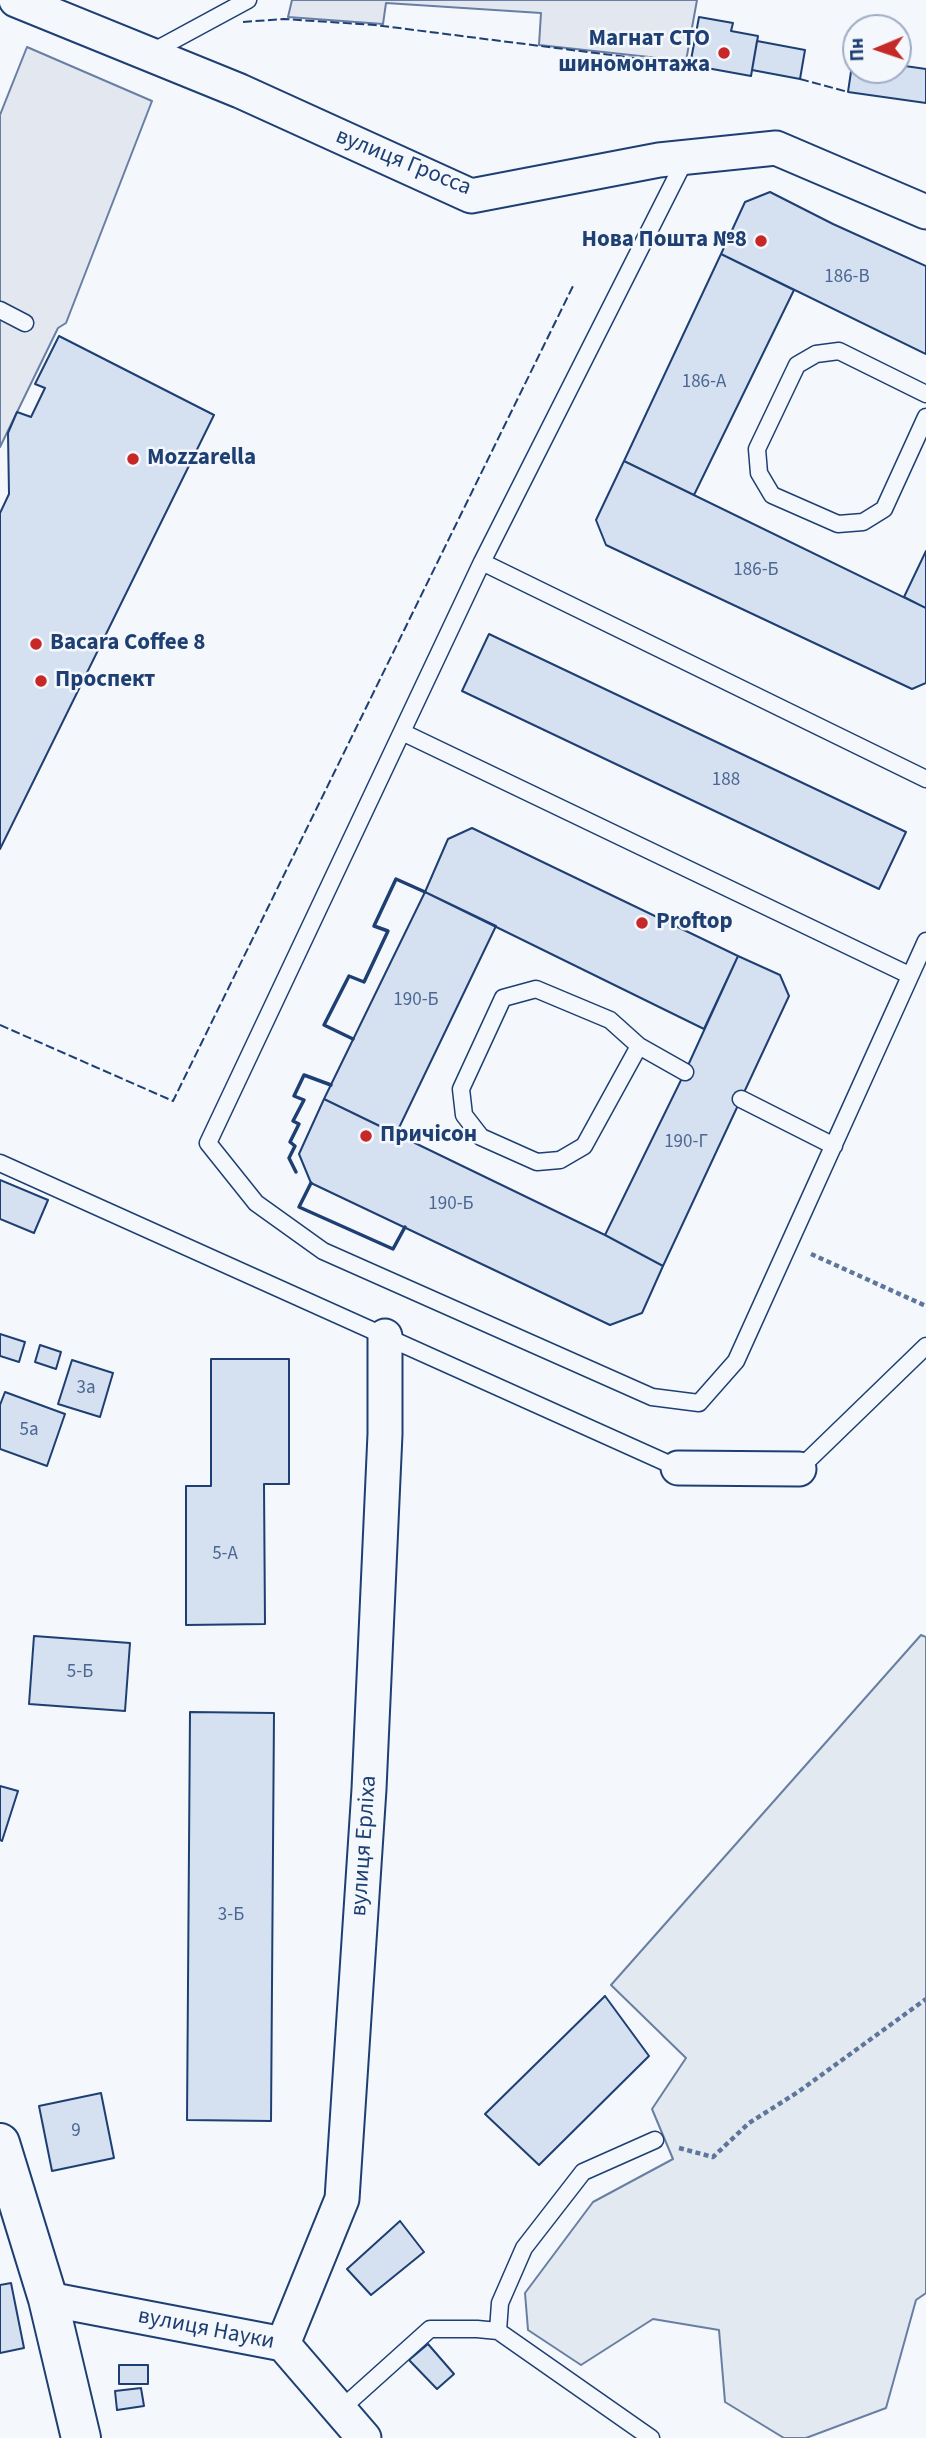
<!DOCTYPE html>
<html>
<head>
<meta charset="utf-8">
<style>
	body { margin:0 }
	#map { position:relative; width:926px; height:2438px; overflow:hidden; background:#f4f7fb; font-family:"Source Sans 3",sans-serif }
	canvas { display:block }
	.north { position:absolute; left:842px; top:14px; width:70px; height:70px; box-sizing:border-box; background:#f4f7fb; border:2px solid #9eadc5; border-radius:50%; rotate:268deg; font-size:19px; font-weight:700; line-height:28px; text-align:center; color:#1d3f73 }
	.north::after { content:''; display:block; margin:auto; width:24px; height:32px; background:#c62828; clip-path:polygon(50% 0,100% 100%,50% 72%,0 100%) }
</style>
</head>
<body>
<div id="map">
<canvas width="926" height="2438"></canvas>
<div class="north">Пн</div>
</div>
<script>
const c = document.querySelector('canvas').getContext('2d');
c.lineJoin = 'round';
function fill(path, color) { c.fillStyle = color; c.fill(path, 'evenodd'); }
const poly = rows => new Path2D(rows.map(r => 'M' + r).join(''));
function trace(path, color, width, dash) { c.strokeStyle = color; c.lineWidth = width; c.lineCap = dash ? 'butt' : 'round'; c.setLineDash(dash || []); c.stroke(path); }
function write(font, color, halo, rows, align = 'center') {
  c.font = font + ' "Source Sans 3",sans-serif'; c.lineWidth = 5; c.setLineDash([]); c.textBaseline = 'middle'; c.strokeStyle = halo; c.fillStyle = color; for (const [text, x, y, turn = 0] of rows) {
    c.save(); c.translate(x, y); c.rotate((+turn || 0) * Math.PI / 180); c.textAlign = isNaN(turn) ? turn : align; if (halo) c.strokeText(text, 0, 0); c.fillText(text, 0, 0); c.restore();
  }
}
const green = poly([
	[921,1635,926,1637,926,2293,916,2300,886,2408,806,2438,784,2438,725,2402,719,2330,653,2319,581,2365,528,2330,525,2293,593,2202,673,2159,652,2109,686,2058,611,1985,921,1635]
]);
fill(green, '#e3e9f0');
trace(green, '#687fa3', 2);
const parking = poly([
	[292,0,697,0,686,61,539,45,541,13,386,3,383,24,288,17,292,0],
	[27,47,152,101,66,323,58,328,0,447,0,115,27,47]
]);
fill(parking, '#e3e8f0');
trace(parking, '#687fa3', 2);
const building = poly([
	[699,17,733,23,731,31,758,36,751,76,690,65,699,17],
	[757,41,805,50,800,79,752,70,757,41],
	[853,58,856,59,856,70,898,70,898,65,926,69,926,103,848,92,853,58],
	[770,192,833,224,926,266,926,354,721,254,745,202,770,192],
	[721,254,794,290,694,495,624,461,721,254],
	[59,336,214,415,0,849,0,513,9,494,8,433,17,412,31,417,45,388,35,384,59,336],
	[624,461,926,608,926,683,912,689,606,545,596,520,624,461],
	[926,551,926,608,904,597,926,551],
	[489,634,906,832,879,889,462,691,489,634],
	[472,828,738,956,704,1029,425,892,448,839,472,828],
	[425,892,496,926,396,1134,324,1099,425,892],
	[738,956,780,975,789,996,663,1266,605,1235,685,1072,738,956],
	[324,1099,605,1235,663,1266,642,1313,610,1325,311,1183,299,1154,324,1099],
	[0,1180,48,1200,34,1233,0,1219,0,1180],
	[0,1334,25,1342,19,1362,0,1356,0,1334],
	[40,1345,61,1352,56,1369,35,1362,40,1345],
	[211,1359,289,1359,289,1484,264,1484,265,1624,186,1625,186,1486,211,1486,211,1359],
	[72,1360,113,1373,100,1417,58,1404,72,1360],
	[5,1392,65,1414,47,1466,0,1449,0,1405,5,1392],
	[34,1636,130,1643,125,1711,29,1704,34,1636],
	[190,1712,274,1713,271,2121,187,2120,190,1712],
	[0,1786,18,1791,2,1841,0,1840,0,1786],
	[605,1996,649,2056,539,2165,485,2114,605,1996],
	[101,2093,114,2158,52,2171,39,2106,101,2093],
	[400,2221,424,2252,371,2295,347,2269,400,2221],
	[11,2283,24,2348,0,2353,0,2285,11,2283],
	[428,2344,454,2374,437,2389,409,2360,428,2344],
	[119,2365,148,2365,148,2384,119,2384,119,2365],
	[141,2388,144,2406,117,2410,115,2391,141,2388]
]);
fill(building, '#d5e0f0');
trace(building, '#1d3f73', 2);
const lane = poly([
	[150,53,248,0],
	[686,158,482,562,208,1143,256,1203,323,1251,652,1397,699,1403,736,1361,926,941],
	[0,310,25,323],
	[926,394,839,351,816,354,797,365,757,449,759,473,772,495,838,524,863,522,884,509,926,417],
	[482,562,926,779],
	[402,732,909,975],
	[639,1046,584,1146,560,1160,537,1162,481,1137,464,1115,461,1089,503,998,536,989,610,1020,639,1046,685,1072],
	[741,1099,834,1146],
	[0,1163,678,1468],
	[799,1469,926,1346],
	[498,2331,500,2303,524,2248,583,2172,655,2140],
	[341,2409,430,2329,477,2329,498,2331,651,2438]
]);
const street = poly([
	[16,0,240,91,471,196,659,160,776,148,926,212],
	[678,1468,799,1469],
	[48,2299,283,2344,364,2438],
	[283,2344,342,2199,369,1789,385,1434,385,1336]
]);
const secondary = poly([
	[0,2143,48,2299,81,2438]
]);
trace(lane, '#1d3f73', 19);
trace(street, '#1d3f73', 37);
trace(secondary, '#1d3f73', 42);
trace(poly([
	[811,1254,926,1306],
	[679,2148,713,2157,749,2123,798,2092,926,1999]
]), '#5e769c', 4.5, [5, 3.5]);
trace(lane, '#f4f7fb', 16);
trace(street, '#f4f7fb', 33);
trace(secondary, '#f4f7fb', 38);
trace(poly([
	[243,22,284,19,375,25,690,65],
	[800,79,848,92],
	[0,1025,173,1101,574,284]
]), '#1d3f73', 2, [9, 3.5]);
trace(poly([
	[353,1039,324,1025,349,976,364,982,388,931,374,926,396,879,425,892],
	[296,1172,289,1158,295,1146,290,1142,299,1124,293,1121,304,1100,294,1096,304,1075,331,1085],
	[311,1183,299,1207,393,1249,405,1227]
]), '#1d3f73', 3.5);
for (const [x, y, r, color] of [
	[724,53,7,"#c62828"],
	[761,241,7,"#c62828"],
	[133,459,7,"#c62828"],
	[36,644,7,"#c62828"],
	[41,681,7,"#c62828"],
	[642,923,7,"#c62828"],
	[366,1136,7,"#c62828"]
]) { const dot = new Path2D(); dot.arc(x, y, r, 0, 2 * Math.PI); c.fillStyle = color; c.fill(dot); trace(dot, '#f4f7fb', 2.5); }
write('19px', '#4b6792', null, [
	["186-В",847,278],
	["186-А",704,383],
	["186-Б",756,571],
	["188",726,781],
	["190-Б",416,1001],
	["190-Г",686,1143],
	["190-Б",451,1205],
	["3а",86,1389],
	["5а",29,1431],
	["5-А",225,1555],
	["5-Б",80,1673],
	["3-Б",231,1916],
	["9",76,2132]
]);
write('bold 23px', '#1d3f73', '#f4f7fb', [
	["Магнат СТО",710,40,"right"],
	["шиномонтажа",710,66,"right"],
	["Нова Пошта №8",747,241,"right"],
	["Mozzarella",147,459],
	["Bacara Coffee 8",50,644],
	["Проспект",55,681],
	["Proftop",656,923],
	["Причісон",380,1136]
], 'left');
write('23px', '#1d3f73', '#f4f7fb', [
	["вулиця Гросса",403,163,22],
	["вулиця Ерліха",365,1846,-86],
	["вулиця Науки",206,2330,11]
]);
</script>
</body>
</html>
